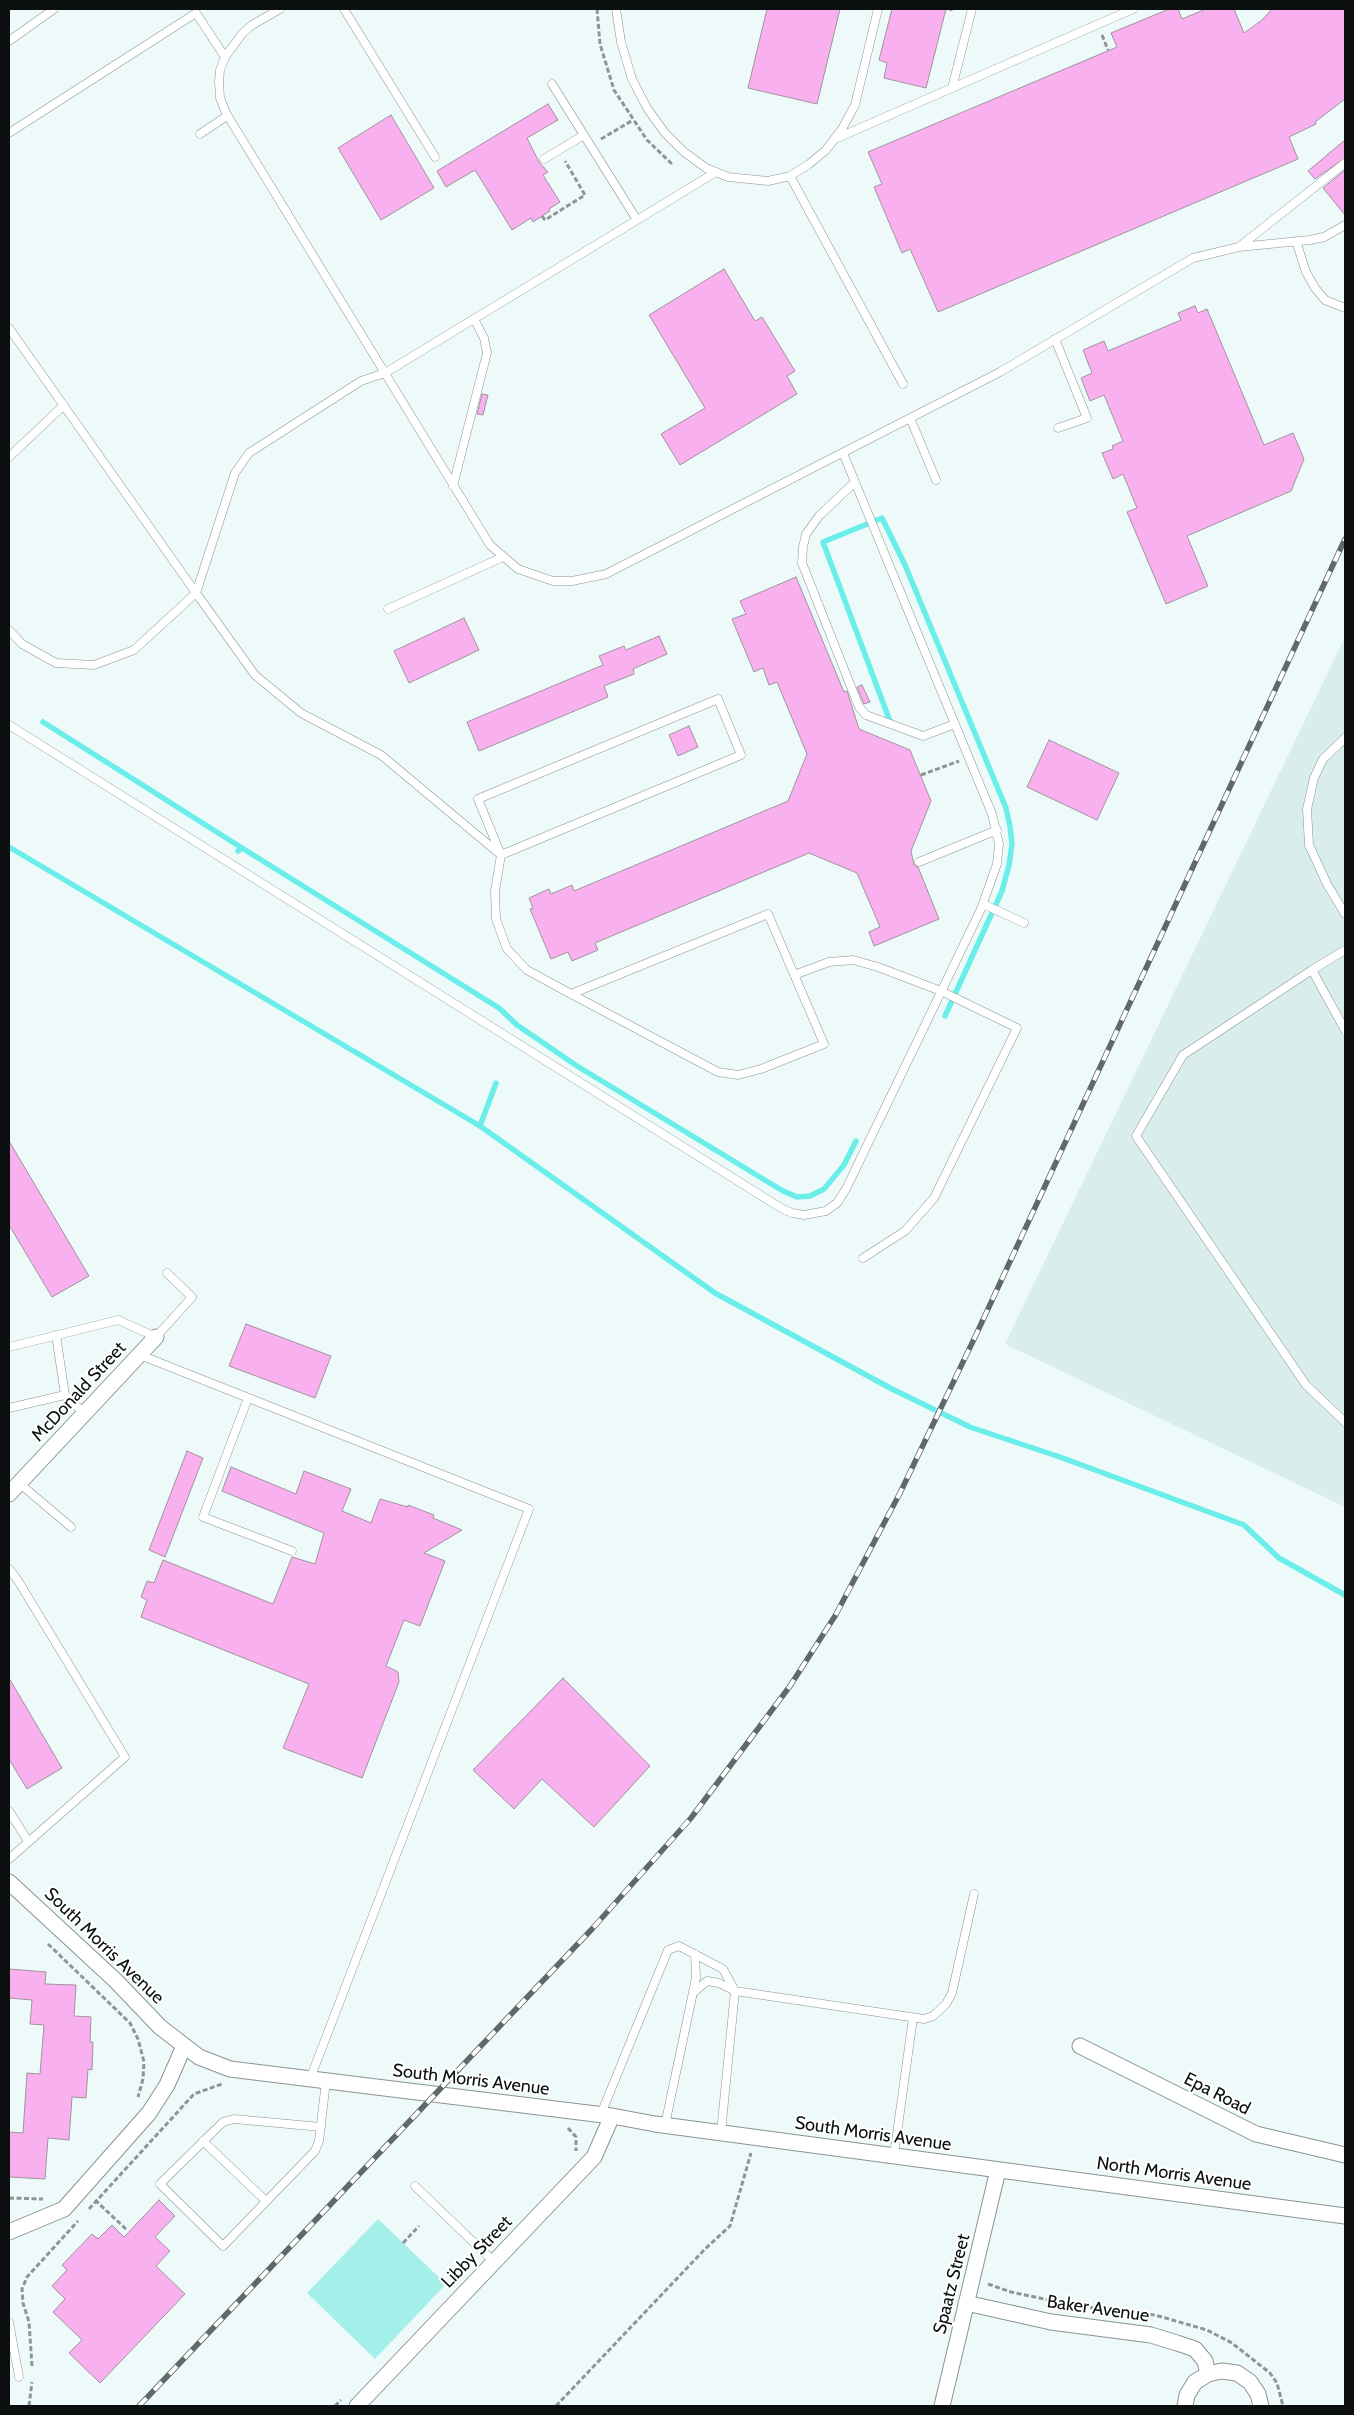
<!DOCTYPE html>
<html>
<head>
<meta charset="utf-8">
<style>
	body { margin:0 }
	#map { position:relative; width:1354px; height:2415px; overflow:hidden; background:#eefaf9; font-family:Cabin,sans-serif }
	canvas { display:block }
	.frame { position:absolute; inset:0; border:10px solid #0b0f0f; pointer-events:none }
</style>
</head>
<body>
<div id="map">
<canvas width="1354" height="2415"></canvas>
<div class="frame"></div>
</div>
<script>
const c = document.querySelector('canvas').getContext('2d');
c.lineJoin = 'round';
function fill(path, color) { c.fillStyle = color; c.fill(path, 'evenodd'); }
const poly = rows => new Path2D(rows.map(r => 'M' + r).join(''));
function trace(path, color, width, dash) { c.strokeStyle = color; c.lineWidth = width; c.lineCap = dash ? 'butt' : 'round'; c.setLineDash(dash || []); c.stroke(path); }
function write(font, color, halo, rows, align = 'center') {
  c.font = font + ' Cabin,sans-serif'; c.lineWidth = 4; c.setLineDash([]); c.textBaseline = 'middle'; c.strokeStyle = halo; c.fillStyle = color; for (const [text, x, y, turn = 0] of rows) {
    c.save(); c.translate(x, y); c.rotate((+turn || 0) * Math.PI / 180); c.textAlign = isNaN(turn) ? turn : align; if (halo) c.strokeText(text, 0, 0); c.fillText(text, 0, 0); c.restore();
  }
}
fill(poly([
	[1345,637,1345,1507,1005,1344]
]), '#d8edec');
fill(poly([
	[378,2219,446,2284,375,2359,307,2293]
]), '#a5efeb');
trace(poly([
	[43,722,242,848,238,851],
	[891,724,823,542,882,518,905,565,1006,808,1010,827,1012,844,1009,865,1002,891,945,1016],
	[9,847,480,1126,715,1293,892,1389,970,1427,1060,1457,1244,1525,1279,1558,1345,1595],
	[242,848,499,1008,517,1025,577,1066,783,1191,797,1197,810,1196,824,1189,844,1165,856,1141],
	[480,1126,496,1083]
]), '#6beeea', 5.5);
const building = poly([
	[767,9,840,9,817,104,748,88,767,9],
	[892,9,946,9,926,88,884,78,887,63,879,60,892,9],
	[1169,9,1178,9,1182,19,1206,9,1234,9,1244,33,1262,20,1272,9,1345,9,1345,99,1315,122,1316,124,1289,137,1298,159,938,312,910,249,902,253,874,187,882,184,868,152,1117,47,1111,33,1169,9],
	[548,104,558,120,527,138,539,162,548,172,543,175,560,202,549,209,550,211,533,222,531,218,512,230,475,170,446,187,437,171,548,104],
	[391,115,434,188,381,220,338,148,391,115],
	[1345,140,1345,158,1315,179,1308,171,1345,140],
	[1345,170,1345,215,1323,188,1345,170],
	[724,269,755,321,762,317,795,371,787,376,797,394,680,465,661,434,705,408,649,315,724,269],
	[1195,306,1198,313,1207,309,1264,445,1293,433,1304,459,1291,491,1187,536,1208,586,1166,604,1127,512,1137,508,1123,474,1113,479,1102,453,1113,449,1112,446,1123,441,1104,395,1090,401,1081,378,1092,373,1083,350,1104,341,1108,351,1181,320,1178,313,1195,306],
	[482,394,488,395,483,415,477,414,482,394],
	[796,577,844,692,847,691,859,729,910,750,931,801,911,851,914,865,918,867,939,919,874,946,869,932,880,927,857,873,809,853,595,943,598,950,572,961,568,952,551,959,530,909,533,908,529,898,549,889,551,894,572,885,574,891,788,801,807,754,777,682,769,685,763,668,754,672,732,619,746,614,740,601,796,577],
	[464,618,479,650,409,683,394,651,464,618],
	[659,636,667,654,633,669,634,674,604,686,608,697,479,751,467,722,603,665,599,656,624,646,626,650,659,636],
	[862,685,870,702,864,704,857,687,862,685],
	[689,726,698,747,678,756,669,735,689,726],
	[1049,740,1119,773,1097,820,1027,787,1049,740],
	[9,1141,89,1276,52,1297,9,1225,9,1141],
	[246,1324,331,1356,315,1398,229,1366,246,1324],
	[187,1451,203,1458,165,1557,149,1550,187,1451],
	[231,1467,296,1494,304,1471,351,1489,342,1511,371,1523,380,1499,408,1507,408,1505,434,1515,433,1518,462,1530,424,1553,445,1561,420,1626,404,1620,386,1666,398,1672,399,1682,362,1778,283,1748,309,1684,141,1617,147,1600,141,1597,147,1581,154,1583,163,1560,273,1604,292,1557,315,1564,324,1533,222,1491,231,1467],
	[9,1678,62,1768,27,1789,9,1759,9,1678],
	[563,1678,650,1766,594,1827,542,1779,514,1809,473,1770,563,1678],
	[9,1969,46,1972,45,1984,76,1985,74,2016,91,2017,90,2042,93,2042,92,2070,88,2069,86,2098,72,2097,69,2140,48,2138,45,2179,9,2177,9,2132,23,2133,27,2073,40,2074,44,2025,30,2024,32,2000,9,1998,9,1969],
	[159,2200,175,2216,155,2237,170,2251,156,2266,185,2294,100,2383,69,2353,82,2340,53,2312,65,2299,52,2286,67,2270,62,2265,92,2234,98,2239,112,2225,124,2237,159,2200]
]);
fill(building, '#f9b0ee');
trace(building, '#9d949b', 1);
const service = poly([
	[280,9,252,25,242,34,225,57,220,70,219,82,220,98,226,113,490,545,518,569,553,581,572,581,606,574,1000,372,1193,258,1239,247,1310,240,1324,237,1345,225],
	[344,9,435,157],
	[616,9,621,42,632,79,647,108,665,133,684,152,706,168,728,177,768,181,790,176,808,165,826,150,842,129,855,105,878,9],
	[9,41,54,9],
	[552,84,637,220],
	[952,88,972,9],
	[9,133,196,13,225,57],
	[200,134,227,116],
	[835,139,1133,9],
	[544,159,584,135],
	[790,176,903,384],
	[1296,241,1306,272,1315,288,1325,300,1345,308],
	[1239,247,1345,163],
	[9,328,196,593,134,650,94,665,56,663,22,644,9,630],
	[1055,339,1087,418,1058,428],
	[910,418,936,480],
	[9,457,64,405],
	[855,482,819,516,806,534,803,547,802,563,859,707,866,715,923,736,955,724],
	[453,486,487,353,484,338,474,319],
	[388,609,503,557],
	[718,699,741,755,501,855,478,799,718,699],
	[9,725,781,1208,792,1213,804,1215,826,1211,837,1203,846,1189,981,909,997,864,999,844,992,814,843,453],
	[1345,738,1323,759,1314,778,1307,809,1309,845,1327,884,1345,914],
	[919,862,997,830],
	[983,904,1024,923],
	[1345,950,1312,970,1345,1030],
	[1312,970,1183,1055,1136,1136,1306,1385,1345,1422],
	[794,975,829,962,853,960,878,967,941,991,1017,1028,934,1198,905,1231,863,1258],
	[571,994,768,914,824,1044,761,1069,738,1075,718,1072,571,994,527,970,507,949,496,919,495,891,501,855,381,755,301,713,255,675,196,593,235,473,249,453,361,381,385,373,716,172],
	[56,1335,65,1395,85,1414],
	[9,1347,118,1320,156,1337,192,1297,167,1273],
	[140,1355,529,1509,310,2079],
	[248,1398,203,1517,292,1551],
	[9,1408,65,1395],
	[19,1483,71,1527],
	[9,1569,17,1579,125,1757,9,1859],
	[9,1811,28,1841],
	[693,1993,707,1981,719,1983,735,1991,721,2132],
	[601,2114,668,1950,679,1946,723,1969,735,1991,924,2019,933,2016,946,2004,952,1993,974,1894],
	[665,2125,696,1978,695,1954],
	[321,2127,234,2119,223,2122,160,2184,223,2246,315,2151,319,2141,326,2081],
	[203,2141,266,2201],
	[894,2155,913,2018],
	[415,2186,494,2262],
	[9,2322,19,2377]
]);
const minor = poly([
	[9,1494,156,1337],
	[9,1882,116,1981,160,2027,199,2057,230,2069,612,2116,655,2124,1345,2216],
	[1080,2046,1256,2134,1345,2155],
	[9,2232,64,2209,149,2113,167,2085,184,2046],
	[966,2303,1051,2322,1151,2335,1177,2343,1195,2349,1205,2361,1208,2374],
	[357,2406,594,2157,612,2116],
	[942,2406,998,2170],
	[1185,2406,1187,2395,1195,2382,1208,2374,1222,2371,1237,2373,1250,2382,1258,2394,1261,2406]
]);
trace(service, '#899493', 9);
trace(minor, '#899493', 17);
trace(poly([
	[597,9,600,44,614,90,647,140,671,163,674,161],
	[951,11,951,9],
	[1102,35,1108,50],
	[601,139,633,120],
	[542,216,545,220,585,195,565,161],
	[921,775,959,761],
	[48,1944,130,2023,138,2039,144,2062,143,2079,138,2097],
	[568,2128,576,2137,576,2151],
	[9,2198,43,2199],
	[95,2200,127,2230],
	[89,2209,194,2094,222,2084],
	[403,2243,419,2226],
	[461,2270,470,2257],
	[988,2284,1011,2292,1077,2306,1155,2315,1207,2330,1232,2343,1270,2373,1277,2383,1283,2406],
	[32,2366,29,2322,23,2303,22,2289,27,2277,78,2221],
	[29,2406,32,2382],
	[335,2406,341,2400],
	[556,2406,705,2249,730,2226,751,2153]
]), '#8d9695', 3, [5, 2.5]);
trace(service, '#fff', 8);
trace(minor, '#fff', 15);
const rail = poly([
	[139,2406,592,1929,691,1818,790,1686,835,1616,900,1493,975,1337,1345,539]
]);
trace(rail, '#616868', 5.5);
trace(rail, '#fff', 4, [11]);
write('18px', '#0b0f0f', '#fff', [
	["McDonald Street",79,1392,-47],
	["South Morris Avenue",104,1946,44],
	["South Morris Avenue",471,2080,7],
	["Epa Road",1217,2094,27],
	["South Morris Avenue",873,2134,8],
	["North Morris Avenue",1174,2174,8],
	["Libby Street",477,2252,-46],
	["Spaatz Street",952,2284,-76],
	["Baker Avenue",1098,2309,8]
]);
</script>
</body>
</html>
